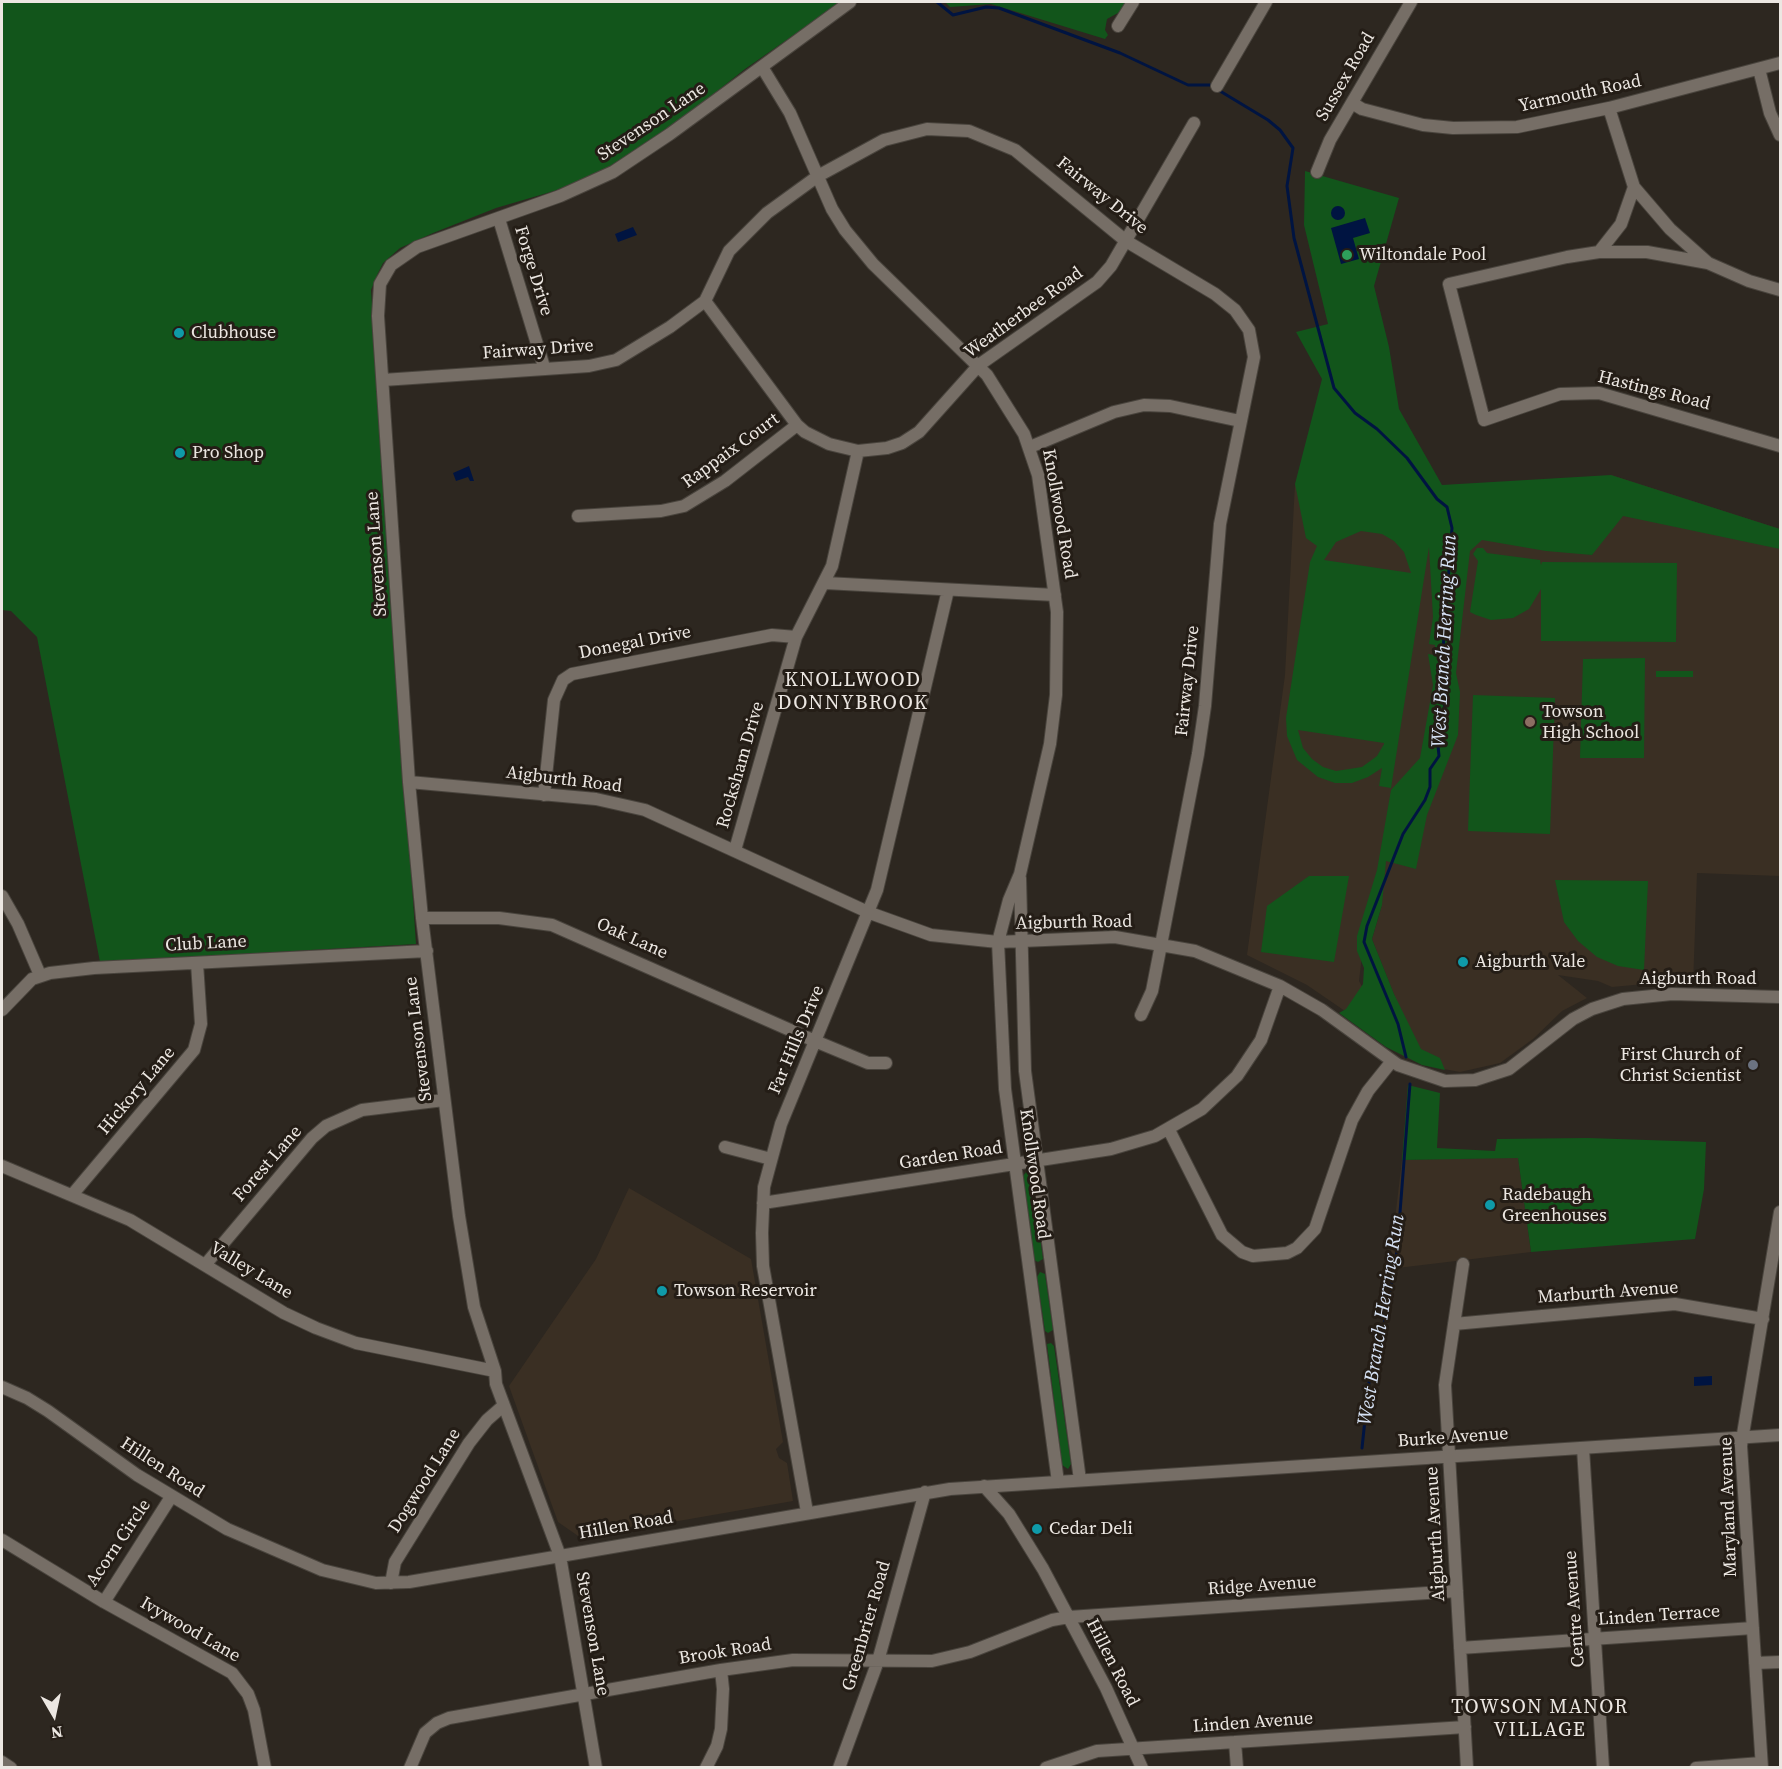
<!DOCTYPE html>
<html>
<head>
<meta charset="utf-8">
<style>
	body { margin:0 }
	#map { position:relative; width:1782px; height:1769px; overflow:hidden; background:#2d2720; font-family:"Source Serif 4",serif }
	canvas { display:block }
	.frame { position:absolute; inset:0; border:3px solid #ece7e2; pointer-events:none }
	.north { position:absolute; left:24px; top:1685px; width:60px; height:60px; -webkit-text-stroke:4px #241d16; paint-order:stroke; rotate:171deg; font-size:16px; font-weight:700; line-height:24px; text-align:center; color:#ece7e2 }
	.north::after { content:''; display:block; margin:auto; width:21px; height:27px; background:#ece7e2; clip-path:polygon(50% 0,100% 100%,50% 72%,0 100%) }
</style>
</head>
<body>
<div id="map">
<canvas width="1782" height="1769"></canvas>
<div class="frame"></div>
<div class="north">N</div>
</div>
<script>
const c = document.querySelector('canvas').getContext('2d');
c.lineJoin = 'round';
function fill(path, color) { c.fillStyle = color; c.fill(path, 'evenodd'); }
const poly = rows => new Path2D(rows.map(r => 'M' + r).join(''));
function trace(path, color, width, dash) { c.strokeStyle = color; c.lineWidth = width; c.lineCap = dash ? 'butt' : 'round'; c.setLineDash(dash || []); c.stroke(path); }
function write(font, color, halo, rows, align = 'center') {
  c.font = font + ' "Source Serif 4",serif'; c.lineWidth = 6; c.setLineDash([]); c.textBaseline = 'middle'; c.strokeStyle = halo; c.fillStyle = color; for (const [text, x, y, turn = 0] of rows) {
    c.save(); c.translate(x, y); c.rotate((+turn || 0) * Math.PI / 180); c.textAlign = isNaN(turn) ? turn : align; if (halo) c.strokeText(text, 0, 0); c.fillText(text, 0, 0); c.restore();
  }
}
fill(poly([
	[1611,475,1780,529,1780,876,1697,873,1693,986,1662,986,1655,983,1612,987,1598,981,1558,975,1587,998,1562,1011,1533,1039,1500,1063,1460,1072,1422,1065,1372,939,1382,905,1362,955,1359,981,1370,1002,1361,1022,1307,985,1247,955,1285,675,1295,484,1592,555],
	[1518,1157,1531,1252,1389,1269,1402,1160],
	[629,1188,751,1259,783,1442,776,1449,779,1458,787,1463,793,1501,581,1538,558,1522,509,1386,596,1259]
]), '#3a2f23');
fill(poly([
	[2,2,841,2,745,69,677,123,601,172,554,191,496,208,433,233,400,248,383,263,378,273,371,290,416,944,100,962,37,637,11,611,2,610],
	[945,2,1129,2,1125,9,1107,19,1105,30,1108,35,1105,39,991,4,950,7],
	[1305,171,1399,198,1374,286,1389,347,1399,409,1442,485,1611,475,1780,529,1780,549,1623,516,1592,555,1546,551,1482,540,1470,551,1456,673,1460,692,1458,735,1427,815,1416,869,1386,861,1382,905,1372,939,1394,994,1421,1049,1440,1058,1445,1070,1422,1065,1386,1047,1339,1013,1346,1009,1363,984,1364,968,1357,951,1357,936,1377,870,1391,790,1420,758,1433,685,1428,654,1434,655,1435,645,1429,644,1433,617,1429,547,1391,788,1379,786,1382,768,1368,777,1352,783,1335,783,1318,777,1297,760,1287,736,1286,718,1310,562,1317,546,1306,538,1295,484,1322,379,1296,332,1328,324,1304,225],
	[1361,531,1382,534,1394,541,1404,552,1411,573,1324,560,1336,542],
	[1298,730,1384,743,1384,744,1377,756,1362,767,1336,771,1323,767,1312,759,1303,748],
	[1477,548,1483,548,1487,553,1540,560,1541,565,1542,562,1677,563,1676,642,1541,641,1541,589,1529,609,1513,618,1491,620,1476,615,1470,612,1478,561,1473,554],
	[1645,658,1644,758,1580,758,1583,659],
	[1656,671,1693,671,1693,677,1656,677],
	[1473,695,1555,698,1550,834,1468,831],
	[1309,876,1349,876,1334,962,1261,952,1267,906],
	[1555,880,1648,881,1644,970,1618,966,1597,957,1578,941,1564,922],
	[1408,1085,1440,1093,1437,1148,1495,1151,1497,1139,1588,1138,1706,1142,1704,1189,1695,1239,1531,1252,1518,1158,1402,1160],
	[1027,1171,1031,1173,1043,1259,1038,1262,1034,1260,1023,1176],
	[1040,1272,1045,1274,1053,1330,1048,1333,1045,1331,1037,1277],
	[1051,1343,1054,1346,1071,1464,1068,1469,1062,1465,1047,1344]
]), '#12551b');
fill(poly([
	'1331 213a7 7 0 1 1 14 0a7 7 0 1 1-14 0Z',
	[1365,218,1370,233,1353,238,1359,259,1341,264,1331,228],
	[633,227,637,235,618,242,615,234],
	[469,466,474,481,470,481,468,477,456,481,453,473],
	[1712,1376,1712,1385,1694,1386,1694,1377]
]), '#001441');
trace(poly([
	[937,2,953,15,986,7,999,8,1120,53,1188,85,1210,85,1268,120,1280,130,1293,148,1287,186,1294,238,1334,388,1355,413,1377,429,1407,458,1437,499,1447,507,1452,528,1440,690,1445,707,1436,725,1439,756,1430,769,1430,787,1425,800,1403,834,1367,926,1364,942,1398,1024,1406,1057],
	[1362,1448,1369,1382,1378,1359,1397,1251,1410,1084]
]), '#001441', 3);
const minor = poly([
	[1118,26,1133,2],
	[762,67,790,113,832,209,845,230,873,264,987,375,1024,434,1038,475,1057,612,1056,695,1050,744,1020,874,1009,900,998,942,1005,1089,1058,1482],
	[1759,69,1770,113,1780,135],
	[1217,86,1266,2],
	[1352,103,1362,109,1423,125,1453,128,1517,127,1609,108,1780,63],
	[1609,108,1634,187,1670,229,1707,262],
	[1317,172,1330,140,1411,2],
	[499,219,544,367],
	[1599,252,1621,224,1634,187],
	[1780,290,1749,281,1708,263,1647,252,1599,252,1567,257,1449,284,1484,420,1560,394,1599,393,1780,446],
	[705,301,797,425,805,432,829,444,858,451,887,448,902,443,919,432,979,365,1097,282,1111,266,1194,123],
	[383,380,589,366,616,360,670,327,705,301,729,251,767,213,818,176,884,140,927,129,969,131,1015,150,1126,241,1215,294,1235,310,1249,330,1254,357,1220,524,1205,706,1198,754,1152,991,1141,1015],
	[1030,447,1114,412,1144,405,1170,406,1240,421],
	[578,516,661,511,684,506,725,481,797,425],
	[825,583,1055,595],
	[409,782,596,799,645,810,870,913,931,935,998,942,1115,937,1195,951,1280,986,1322,1010,1398,1065,1445,1081,1475,1080,1509,1069,1573,1019,1592,1009,1623,999,1672,994,1780,997],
	[544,795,554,700,563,680,572,674,772,635,796,637],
	[735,850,796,637,832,566,858,451],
	[1020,878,1025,1071,1080,1480],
	[2,896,18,924,40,975],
	[422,918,499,918,552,925,815,1041,868,1063,886,1063],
	[2,1010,32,979,50,973,94,968,427,951],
	[1169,1130,1222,1235,1242,1252,1253,1256,1287,1253,1297,1248,1315,1229,1352,1120,1368,1091,1392,1061],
	[725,1147,771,1159],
	[2,1166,130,1220,284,1313,316,1328,356,1343,495,1371],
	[72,1195,194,1050,201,1024,197,963],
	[763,1203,1111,1149,1155,1136,1202,1109,1237,1076,1261,1040,1280,986],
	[1463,1264,1445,1385,1467,1768],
	[205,1265,312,1138,326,1126,362,1110,444,1100],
	[1454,1324,1675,1304,1763,1319],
	[2,1387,27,1398,48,1411,137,1475,227,1529,322,1570,376,1583,409,1582,950,1489,1780,1435],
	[1583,1448,1603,1768],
	[984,1486,1009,1514,1043,1569,1106,1688,1142,1768],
	[807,1512,763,1266,762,1233,764,1187,781,1124,877,890,948,590],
	[2,1540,104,1602,232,1673,248,1694,254,1710,265,1768],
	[391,1583,395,1562,469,1443,487,1420,503,1406],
	[104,1602,171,1497],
	[1460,1648,1753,1628],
	[1755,1663,1780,1662],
	[1235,1742,1237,1768],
	[2,1762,11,1768],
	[410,1768,425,1733,437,1723,449,1718,721,1670,793,1660,932,1661,970,1652,1052,1620,1069,1617,1457,1591],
	[596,1768,560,1556,496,1384,495,1371,474,1307,459,1216,422,918,409,782,378,316,380,284,391,265,417,247,560,196,613,172,670,134,850,2],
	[706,1768,717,1746,721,1729,723,1689,721,1670],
	[839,1768,878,1661,925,1492],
	[1046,1768,1097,1751,1465,1727],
	[1696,1768,1761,1763],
	[1762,1768,1741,1446,1780,1212]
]);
trace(minor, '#49443d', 14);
trace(minor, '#766e66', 12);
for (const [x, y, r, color] of [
	[1347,255,6,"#2e9e5b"],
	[179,333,6,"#0f9aa8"],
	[180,453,6,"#0f9aa8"],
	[1530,722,6,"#8d6e63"],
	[1463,962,6,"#0f9aa8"],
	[1753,1065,6,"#6b7280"],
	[1490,1205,6,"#0f9aa8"],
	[662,1291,6,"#0f9aa8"],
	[1037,1529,6,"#0f9aa8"]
]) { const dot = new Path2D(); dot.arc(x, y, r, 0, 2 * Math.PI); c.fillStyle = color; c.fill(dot); trace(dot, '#241d16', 2); }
write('18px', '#ece7e2', '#241d16', [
	["Sussex Road",1346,77,-60],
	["Yarmouth Road",1580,94,-12],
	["Stevenson Lane",652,122,-34],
	["Fairway Drive",1102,196,39],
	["Forge Drive",533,271,73],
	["Weatherbee Road",1024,313,-36],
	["Fairway Drive",538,350,-4],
	["Hastings Road",1654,391,14],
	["Rappaix Court",731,451,-36],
	["Knollwood Road",1059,514,80],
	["Stevenson Lane",377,554,-94],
	["Donegal Drive",635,643,-11],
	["Fairway Drive",1188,681,-84],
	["Rocksham Drive",741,765,-74],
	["Aigburth Road",564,780,7],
	["Aigburth Road",1074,923,-1],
	["Oak Lane",632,939,24],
	["Club Lane",206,944,-3],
	["Aigburth Road",1698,979],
	["Stevenson Lane",419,1039,-97],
	["Far Hills Drive",797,1040,-67],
	["Hickory Lane",137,1091,-50],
	["Garden Road",951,1156,-9],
	["Forest Lane",268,1164,-49],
	["Knollwood Road",1034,1174,82],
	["Valley Lane",251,1271,31],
	["Marburth Avenue",1608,1293,-4],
	["Burke Avenue",1453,1438,-4],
	["Hillen Road",162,1468,33],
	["Dogwood Lane",425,1481,-58],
	["Maryland Avenue",1729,1507,-92],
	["Hillen Road",626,1526,-10],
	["Aigburth Avenue",1436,1534,-93],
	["Acorn Circle",119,1543,-56],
	["Ridge Avenue",1262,1586,-4],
	["Centre Avenue",1575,1609,-94],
	["Linden Terrace",1659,1616,-4],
	["Greenbrier Road",867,1626,-74],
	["Ivywood Lane",190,1630,30],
	["Stevenson Lane",592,1634,80],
	["Brook Road",725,1652,-9],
	["Hillen Road",1112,1663,63],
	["Linden Avenue",1253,1723,-4]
]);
write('18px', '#ece7e2', '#241d16', [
	["Wiltondale Pool",1359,255],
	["Clubhouse",191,333],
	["Pro Shop",192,453],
	["Towson",1542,712],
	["High School",1542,733],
	["Aigburth Vale",1475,962],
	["First Church of",1741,1055,"right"],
	["Christ Scientist",1741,1076,"right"],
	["Radebaugh",1502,1195],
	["Greenhouses",1502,1216],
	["Towson Reservoir",674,1291],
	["Cedar Deli",1049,1529]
], 'left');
write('italic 20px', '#d6e2f5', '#241d16', [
	["West Branch Herring Run",1445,641,-87],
	["West Branch Herring Run",1382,1320,-81]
]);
c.letterSpacing = '1.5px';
write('20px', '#ece7e2', '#241d16', [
	["KNOLLWOOD",853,681],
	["DONNYBROOK",853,704],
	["TOWSON MANOR",1540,1708],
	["VILLAGE",1540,1731]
]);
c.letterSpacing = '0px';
</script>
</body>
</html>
